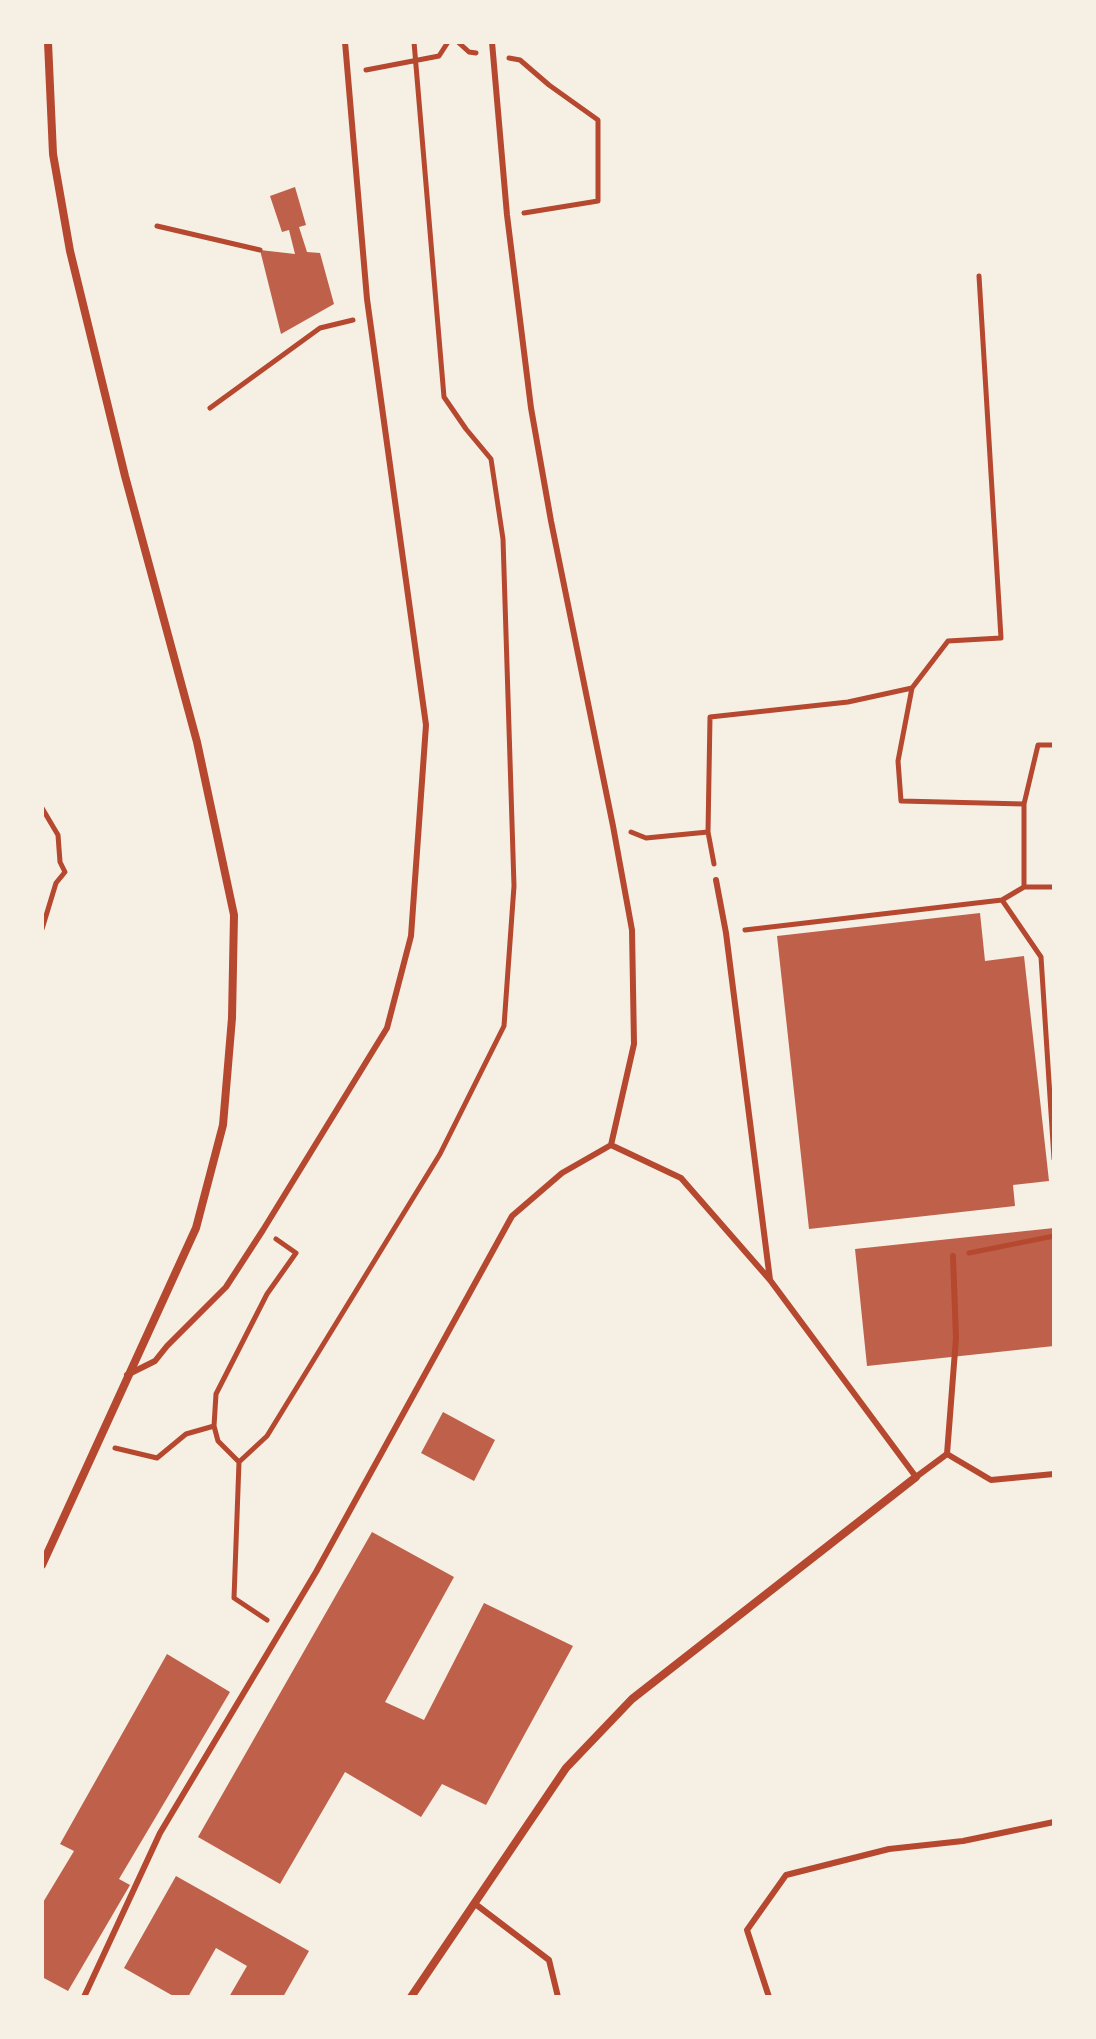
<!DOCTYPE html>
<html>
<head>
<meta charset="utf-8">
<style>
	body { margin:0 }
	#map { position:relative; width:1096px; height:2039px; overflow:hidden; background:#f6efe4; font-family:Ubuntu,sans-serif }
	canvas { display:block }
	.frame { position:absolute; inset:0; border:44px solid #f6efe4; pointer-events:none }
</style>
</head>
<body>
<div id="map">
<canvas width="1096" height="2039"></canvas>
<div class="frame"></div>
</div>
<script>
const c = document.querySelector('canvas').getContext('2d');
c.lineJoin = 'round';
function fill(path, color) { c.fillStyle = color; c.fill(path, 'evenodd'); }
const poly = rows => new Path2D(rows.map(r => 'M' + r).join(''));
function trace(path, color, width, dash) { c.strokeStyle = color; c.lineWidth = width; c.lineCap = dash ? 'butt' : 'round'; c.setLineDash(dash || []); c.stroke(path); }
fill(poly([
	[295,187,306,225,299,227,307,252,320,253,334,304,281,334,260,250,295,254,289,230,282,232,270,196],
	[980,913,985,961,1024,956,1049,1181,1013,1185,1015,1206,809,1229,777,936],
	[1054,1228,1054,1346,867,1366,855,1249],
	[443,1412,495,1440,474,1481,421,1453],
	[372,1532,454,1577,385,1702,424,1720,484,1603,573,1646,486,1805,442,1784,421,1817,345,1772,280,1884,198,1837],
	[167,1654,230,1692,119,1879,130,1885,68,1991,42,1977,42,1904,74,1851,60,1844],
	[176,1876,309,1951,283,1997,229,1997,247,1966,216,1948,188,1997,175,1997,124,1968]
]), '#bf614a');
trace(poly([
	[458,42,469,52,476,53],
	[509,58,520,60,549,85,598,120,598,201,524,213],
	[366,70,439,56,448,42],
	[157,226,260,250],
	[979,276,1001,638,948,641,912,688,898,761,901,801,1024,804],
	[210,408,320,328,353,320],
	[42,808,58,835,60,862,65,872,56,883,42,929],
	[631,832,646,838,708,832],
	[714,864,708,832,710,717,848,702,912,688],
	[1024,887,1054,887],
	[1002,900,1024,887,1024,804,1038,745,1054,745],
	[745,930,1002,900,1041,957,1054,1159],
	[969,1253,1054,1236],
	[115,1448,157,1458,186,1434,214,1426],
	[239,1462,218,1441,214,1426,216,1394,267,1294,296,1253,276,1239],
	[267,1620,234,1598,239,1462,267,1436,440,1154,504,1026,514,886,503,539,491,459,466,429,444,397,414,42]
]), '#b5482f', 5);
trace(poly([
	[492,42,507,215,531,408,551,521,613,826,632,930,634,1044,611,1145],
	[716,880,726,933,770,1280],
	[611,1145,681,1178,770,1280,916,1477,947,1454,956,1338,953,1256],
	[127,1375,155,1361,167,1346,226,1287,263,1230,387,1028,411,936,426,725,367,299,345,42],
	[947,1454,991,1480,1054,1474],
	[474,1903,549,1960,558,1997],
	[84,1997,160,1833,316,1572,512,1216,562,1173,611,1145],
	[769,1997,747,1930,786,1875,889,1849,963,1841,1054,1822]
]), '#b5482f', 6);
trace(poly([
	[42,1565,196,1228,223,1125,232,1018,234,915,197,742,125,476,70,251,53,154,48,42],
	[411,1997,566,1768,632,1699,916,1477]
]), '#b5482f', 8);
</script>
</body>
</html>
